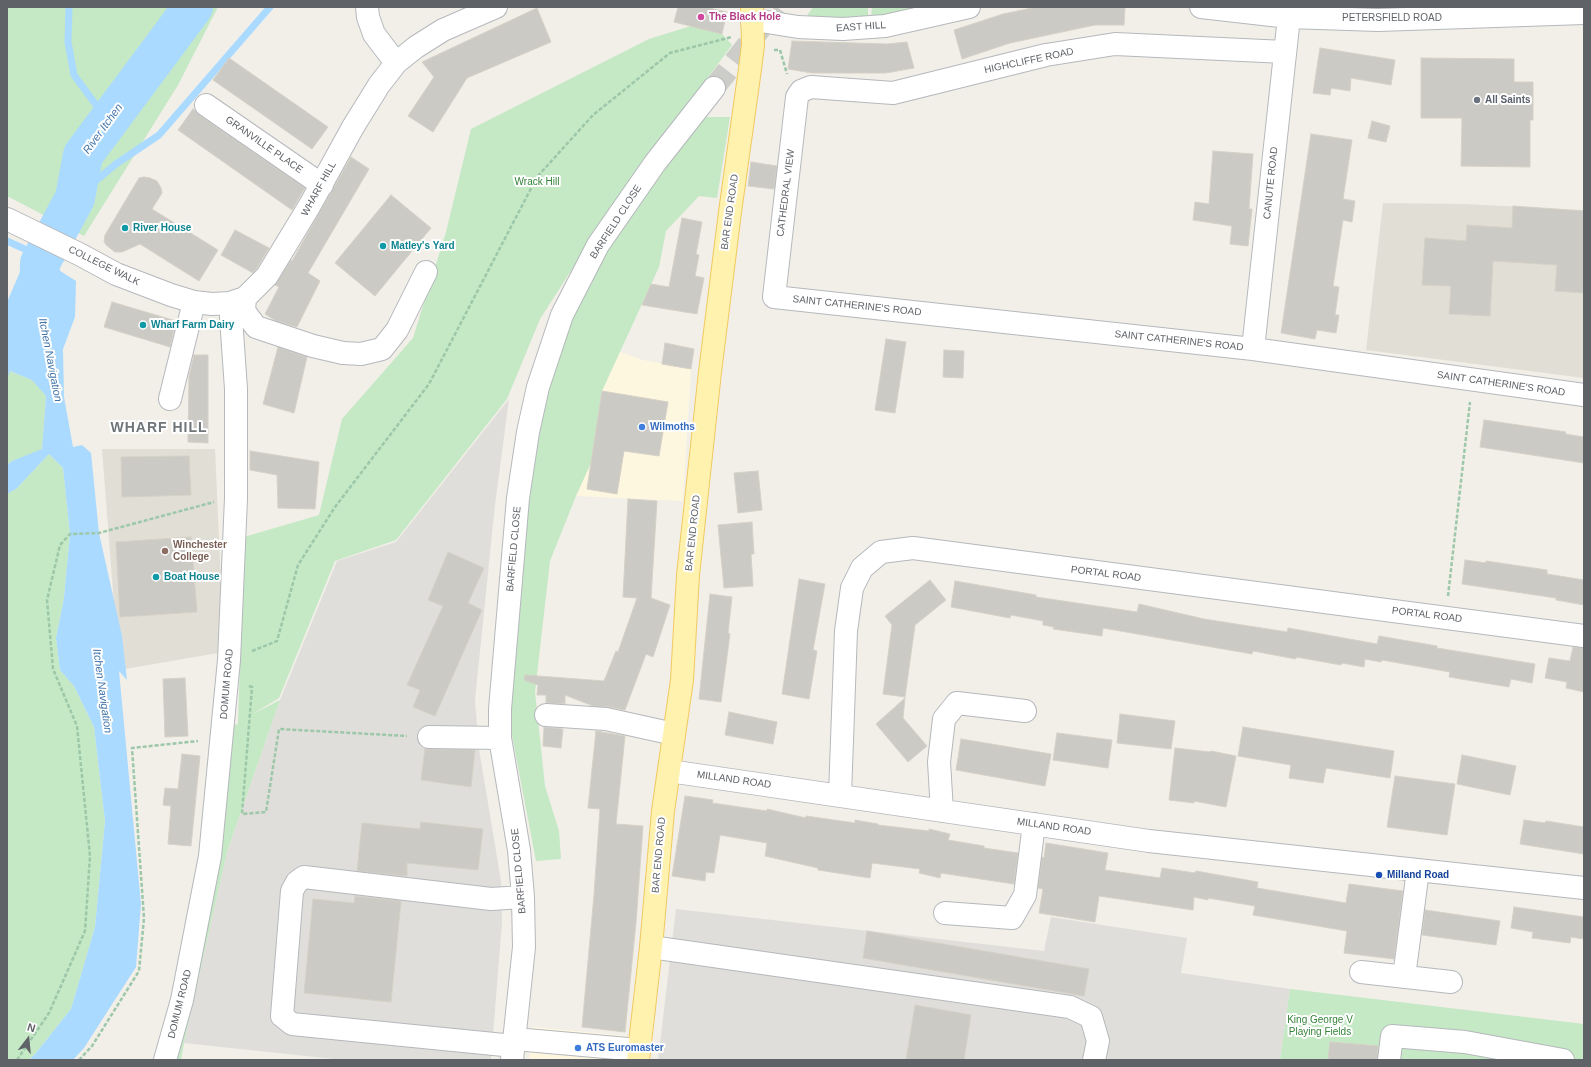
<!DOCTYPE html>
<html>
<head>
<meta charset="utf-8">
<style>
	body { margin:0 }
	#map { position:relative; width:1591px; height:1067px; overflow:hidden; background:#f1efe8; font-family:Helvetica,sans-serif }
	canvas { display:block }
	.frame { position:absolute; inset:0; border:8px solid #5f6368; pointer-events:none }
	.north { position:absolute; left:8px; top:1019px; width:40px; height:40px; -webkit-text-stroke:3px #fff; paint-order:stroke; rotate:16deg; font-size:11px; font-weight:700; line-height:16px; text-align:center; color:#5f6368 }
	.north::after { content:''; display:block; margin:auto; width:14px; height:18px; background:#5f6368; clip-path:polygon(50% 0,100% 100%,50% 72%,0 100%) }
</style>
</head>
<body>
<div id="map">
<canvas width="1591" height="1067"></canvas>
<div class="frame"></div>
<div class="north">N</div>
</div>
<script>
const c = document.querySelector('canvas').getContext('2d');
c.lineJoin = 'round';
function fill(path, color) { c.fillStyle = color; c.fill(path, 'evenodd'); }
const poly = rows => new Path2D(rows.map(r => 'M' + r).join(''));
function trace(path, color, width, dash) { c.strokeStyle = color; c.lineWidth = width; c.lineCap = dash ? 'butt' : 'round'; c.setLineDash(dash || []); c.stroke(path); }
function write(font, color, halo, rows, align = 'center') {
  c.font = font + ' Helvetica,sans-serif'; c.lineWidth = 4; c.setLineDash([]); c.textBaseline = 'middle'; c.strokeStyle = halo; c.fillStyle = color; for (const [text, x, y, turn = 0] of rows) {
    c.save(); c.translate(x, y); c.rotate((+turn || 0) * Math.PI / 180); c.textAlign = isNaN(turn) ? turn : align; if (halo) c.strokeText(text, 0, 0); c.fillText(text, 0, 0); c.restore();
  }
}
fill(poly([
	[620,352,643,360,691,369,683,501,576,496,591,463,602,391],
	[532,1027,628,1036,625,1060,529,1060]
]), '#fef7e0');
fill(poly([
	[509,399,495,505,475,700,479,749,501,881,502,922,491,1060,343,1060,184,1043,227,852,280,700,337,561,396,542],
	[676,909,1044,951,1051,917,1187,938,1181,973,1290,989,1280,1060,658,1060]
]), '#e0deda');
fill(poly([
	[1383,203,1465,204,1582,210,1582,216,1584,216,1584,378,1366,350],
	[102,449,215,449,224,652,119,670]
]), '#e1ded6');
fill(poly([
	[7,7,218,7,178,85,84,236,7,196],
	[813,7,868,7,868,23,806,17],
	[872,7,936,7,871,18],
	[691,26,716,27,732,45,610,210,540,319,507,399,396,540,335,561,279,698,251,715,280,700,227,852,184,1043,181,1060,172,1060,223,728,238,724,244,537,319,515,342,419,413,338,446,232,471,129,649,39],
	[704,117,730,117,717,198,699,196,666,231,659,267,602,391,591,463,576,496,550,561,535,692,545,786,559,831,561,859,536,861,510,725,527,510,544,398,567,329,604,253,650,188],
	[9,371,33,380,46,396,42,450,12,461,7,465,7,379],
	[49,454,63,468,70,534,64,598,56,638,60,670,74,686,94,727,105,821,95,927,71,1009,36,1053,29,1060,7,1060,7,494,16,489],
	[1290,989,1584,1024,1584,1060,1280,1060]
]), '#c5e8c5');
fill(poly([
	[29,251,76,281,75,317,63,349,64,397,73,447,82,445,91,453,99,533,122,636,127,680,119,671,141,904,136,967,84,1048,73,1060,29,1060,36,1053,71,1009,95,927,105,821,94,727,74,686,60,670,56,638,64,598,70,534,63,468,49,454,16,489,7,494,7,465,12,461,42,449,46,396,32,380,10,371,7,379,7,302]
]), '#aadaff');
trace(poly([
	[69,7,68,42,74,75,108,121],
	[75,198,116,164,159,135,270,7],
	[7,241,29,251,35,257]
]), '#aadaff', 7);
trace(poly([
	[7,351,39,302,40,263,75,198,83,155,193,7]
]), '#aadaff', 40);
const building = poly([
	[678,7,705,7,727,12,722,34,674,22,678,7],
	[1037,7,1125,7,1124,25,1095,25,1010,43,962,59,954,30,1003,14,1037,7],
	[537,8,551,42,467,78,433,132,408,116,434,77,422,62,537,8],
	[792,41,887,44,907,42,914,68,886,73,812,73,788,69,792,41],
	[1320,48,1395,60,1391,85,1351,78,1350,91,1331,88,1330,95,1313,93,1320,48],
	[229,58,328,127,312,149,213,80,229,58],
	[1421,58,1514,59,1514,82,1533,82,1533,120,1530,120,1530,167,1461,166,1462,118,1421,118,1421,58],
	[193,109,199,115,305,188,292,210,178,130,193,109],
	[1372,121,1390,126,1386,142,1368,138,1372,121],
	[1311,134,1352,140,1343,199,1355,201,1352,222,1343,220,1333,286,1339,287,1335,315,1339,315,1336,333,1317,330,1315,339,1281,333,1311,134],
	[1213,151,1253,154,1249,209,1252,209,1248,246,1230,244,1232,226,1193,220,1195,202,1209,204,1213,151],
	[351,157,369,169,308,273,320,281,297,327,276,321,265,314,279,287,275,285,291,260,292,261,351,157],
	[751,162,777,166,774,189,748,186,751,162],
	[144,177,150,178,157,181,161,188,162,193,152,209,218,250,199,281,140,244,122,252,115,252,106,245,104,241,105,235,139,178,144,177],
	[391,195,431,228,375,296,335,263,391,195],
	[1513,206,1584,211,1584,293,1555,291,1557,265,1493,261,1490,316,1449,314,1451,286,1422,285,1425,238,1466,241,1467,225,1512,228,1513,206],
	[682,218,702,222,696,254,699,255,695,276,704,278,697,314,642,305,651,284,669,287,682,218],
	[235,230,269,248,257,268,253,273,221,255,235,230],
	[112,302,176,321,170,347,104,327,112,302],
	[886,339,906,342,895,413,875,410,886,339],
	[665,343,694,349,691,369,662,364,665,343],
	[278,347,307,357,294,413,263,404,278,347],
	[944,350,964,351,963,378,943,377,944,350],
	[194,355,208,355,208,443,188,442,189,376,194,355],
	[602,391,668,402,659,456,624,451,617,494,587,489,602,391],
	[1484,420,1566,432,1565,434,1584,437,1584,463,1480,447,1484,420],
	[250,451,319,462,315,509,278,508,277,475,250,470,250,451],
	[189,456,191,495,122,497,121,457,189,456],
	[758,471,762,510,738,513,734,473,758,471],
	[628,499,657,501,651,598,670,605,653,657,646,654,625,710,609,707,593,706,565,695,565,704,546,703,546,695,537,695,538,685,524,680,525,675,604,681,616,651,618,652,637,598,623,597,628,499],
	[752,522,754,554,751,554,753,586,724,588,718,525,752,522],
	[191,537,197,612,120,617,116,542,191,537],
	[448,552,484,568,468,603,482,610,435,716,413,707,420,690,407,685,443,606,428,600,448,552],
	[1465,560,1486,563,1486,561,1547,570,1547,574,1584,580,1584,605,1556,600,1556,598,1462,584,1465,560],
	[799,579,825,584,813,650,817,651,809,699,782,694,799,579],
	[930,580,946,600,915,625,905,697,883,694,892,625,885,616,930,580],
	[955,581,1036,595,1036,597,1137,612,1139,604,1204,619,1287,632,1288,628,1377,644,1379,636,1437,646,1437,648,1535,664,1532,683,1511,679,1509,687,1449,677,1450,672,1382,660,1381,662,1365,659,1364,667,1342,663,1341,665,1296,657,1296,659,1253,651,1252,654,1103,628,1102,636,1053,629,1054,627,1043,625,1043,621,1011,615,1010,618,951,607,955,581],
	[710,594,732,597,728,633,730,634,721,702,699,699,710,594],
	[1573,647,1584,648,1584,692,1566,688,1567,682,1545,678,1549,658,1570,661,1573,647],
	[185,678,188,736,165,737,163,679,185,678],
	[905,698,903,718,927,746,908,762,876,724,905,698],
	[729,712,777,722,773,744,725,735,729,712],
	[1120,714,1175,721,1171,749,1117,743,1120,714],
	[544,727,563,729,561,748,543,746,544,727],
	[1243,727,1394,751,1390,778,1326,768,1323,783,1289,778,1291,765,1238,756,1243,727],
	[596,731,625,736,616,824,643,826,636,923,625,1032,582,1027,594,895,600,809,588,808,596,731],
	[1057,733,1112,740,1108,768,1053,760,1057,733],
	[961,739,1051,754,1045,786,956,770,961,739],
	[1175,748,1210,752,1211,751,1236,756,1226,807,1194,801,1194,803,1169,800,1175,748],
	[425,749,475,750,471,787,421,780,425,749],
	[182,754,200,756,191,846,168,844,171,806,163,805,165,788,178,789,182,754],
	[1462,755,1516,766,1510,795,1457,784,1462,755],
	[1395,776,1455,784,1447,835,1387,827,1395,776],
	[685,796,713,800,712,803,767,811,767,809,806,818,806,816,855,823,855,820,878,824,878,825,929,831,929,829,950,834,948,840,984,846,984,848,1018,853,1014,884,941,873,940,878,919,873,920,869,872,863,870,878,818,870,818,868,765,856,767,843,720,835,714,873,706,872,705,881,672,876,685,796],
	[1524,820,1545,823,1546,821,1584,827,1584,854,1520,844,1524,820],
	[421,822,483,829,478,870,407,863,407,876,357,871,362,823,420,829,421,822],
	[1046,843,1108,853,1105,870,1160,878,1162,868,1195,873,1196,871,1258,882,1257,888,1346,903,1349,884,1403,891,1394,959,1344,953,1347,931,1253,915,1255,906,1208,898,1208,900,1194,897,1193,910,1099,896,1095,922,1039,913,1043,889,1038,888,1042,857,1044,858,1046,843],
	[355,896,401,901,391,1002,304,993,313,899,354,903,355,896],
	[1514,907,1584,917,1584,939,1571,937,1570,943,1532,938,1533,932,1511,928,1514,907],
	[1425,910,1500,921,1496,945,1422,935,1425,910],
	[867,931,1089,969,1084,996,863,958,867,931],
	[915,1005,971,1015,964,1060,906,1060,915,1005],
	[1330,1042,1378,1046,1377,1060,1328,1060,1330,1042]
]);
fill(building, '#cccac5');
trace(building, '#d6d1c6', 1);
trace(poly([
	[714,88,777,7]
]), '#ccccc8', 22, [22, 11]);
const minor = poly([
	[367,7,368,17,374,34,396,63],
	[1201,7,1289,17,1378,20,1584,13],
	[752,22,761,21,798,27,843,29,885,26,969,7],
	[1285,52,1115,44,1046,55,893,93,811,87,801,91,797,97,774,297,1253,349,1584,395],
	[206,105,322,185],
	[7,219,81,255,116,274,171,295,194,302,212,304,230,303,245,298,267,276,310,205,353,127,379,85,396,63,416,47,443,30,496,7],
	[245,298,244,311,256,327,313,346,343,353,361,354,382,349,397,330,426,272],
	[1253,349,1289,17],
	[170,399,194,302],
	[546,715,606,719,674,734],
	[429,737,500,738],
	[669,771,1149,841,1584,888],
	[840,795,846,631,852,588,862,568,881,552,913,548,1584,636],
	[942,811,939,762,944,719,957,703,1025,711],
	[945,913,1012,918,1025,895,1034,824],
	[651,947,1070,1007,1091,1017,1098,1041,1094,1060],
	[1361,972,1451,982],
	[1404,977,1418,870],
	[515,1039,639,1050],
	[514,1046,292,1024,282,1016,292,891,297,882,304,877,491,899,523,897],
	[165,1060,182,1000,210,856,229,660,236,498,236,389,230,303],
	[512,1060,524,947,523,897,519,850,500,738,500,709,518,498,528,432,538,387,562,315,598,245,655,163,714,88],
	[1389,1060,1392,1036,1465,1042,1563,1060]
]);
const major = poly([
	[638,1060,651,947,663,811,682,680,688,575,710,372,730,212,750,69,753,45,752,7]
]);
trace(minor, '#b5b8bc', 24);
trace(major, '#f2c960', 24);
trace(poly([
	[774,50,780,50,787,74],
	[1448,596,1470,402],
	[252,651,277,641,298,565,335,507,429,384,537,177,593,115,670,53,732,37],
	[249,686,252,687,242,814,266,812,279,729,407,736],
	[17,1060,49,1013,85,931,90,856,77,726,53,669,47,600,60,545,70,534,99,533,214,502],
	[79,1060,92,1046,139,971,144,918,132,748,198,741]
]), '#9cc7a9', 2.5, [4, 2]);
trace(minor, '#fff', 22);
trace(major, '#fff2af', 22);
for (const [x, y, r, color] of [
	[701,17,4,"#d1479c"],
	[1477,100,4,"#6b7280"],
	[125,228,4,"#0f9aa8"],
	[383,246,4,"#0f9aa8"],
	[143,325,4,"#0f9aa8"],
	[642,427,4,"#3f7fe0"],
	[165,551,4,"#8d6e63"],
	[156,577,4,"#0f9aa8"],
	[1379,875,4,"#1a4fb4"],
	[578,1048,4,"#3f7fe0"]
]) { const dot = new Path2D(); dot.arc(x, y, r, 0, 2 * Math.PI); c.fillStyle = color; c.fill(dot); trace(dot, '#fff', 1.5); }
write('bold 10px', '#b23c85', '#fff', [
	["The Black Hole",709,17]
], 'left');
write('10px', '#5f6368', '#fff', [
	["PETERSFIELD ROAD",1392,18],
	["EAST HILL",861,27,-4],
	["HIGHCLIFFE ROAD",1029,61,-12],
	["GRANVILLE PLACE",264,145,35],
	["CANUTE ROAD",1271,183,-84],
	["WHARF HILL",319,189,-61],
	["CATHEDRAL VIEW",786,193,-83],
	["BAR END ROAD",730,212,-82],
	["BARFIELD CLOSE",616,222,-57],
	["COLLEGE WALK",104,266,26],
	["SAINT CATHERINE'S ROAD",857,306,6],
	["SAINT CATHERINE'S ROAD",1179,341,6],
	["SAINT CATHERINE'S ROAD",1501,384,8],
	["BAR END ROAD",693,533,-84],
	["BARFIELD CLOSE",514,549,-85],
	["PORTAL ROAD",1106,574,7],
	["PORTAL ROAD",1427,615,7],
	["DOMUM ROAD",227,684,-85],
	["MILLAND ROAD",734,780,8],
	["MILLAND ROAD",1054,827,8],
	["BAR END ROAD",659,855,-85],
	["BARFIELD CLOSE",519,871,-95],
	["DOMUM ROAD",180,1004,-76]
]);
write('bold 10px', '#5b616d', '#fff', [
	["All Saints",1485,100]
], 'left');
write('10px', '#348238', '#fff', [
	["Wrack Hill",537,182],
	["King George V",1320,1020],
	["Playing Fields",1320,1032]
]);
write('bold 10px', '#0d838f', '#fff', [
	["River House",133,228],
	["Matley's Yard",391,246],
	["Wharf Farm Dairy",151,325],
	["Boat House",164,577]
], 'left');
write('bold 10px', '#366cbe', '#fff', [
	["Wilmoths",650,427],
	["ATS Euromaster",586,1048]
], 'left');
write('bold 10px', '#785e54', '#fff', [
	["Winchester",173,545],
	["College",173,557]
], 'left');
write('bold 10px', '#164399', '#fff', [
	["Milland Road",1387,875]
], 'left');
write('italic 11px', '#4174aa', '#fff', [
	["River Itchen",103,129,-54],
	["Itchen Navigation",50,360,79],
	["Itchen Navigation",102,691,82]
]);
c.letterSpacing = '1px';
write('bold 14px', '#70757a', '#fff', [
	["WHARF HILL",159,428]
]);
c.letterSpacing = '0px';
</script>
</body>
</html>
